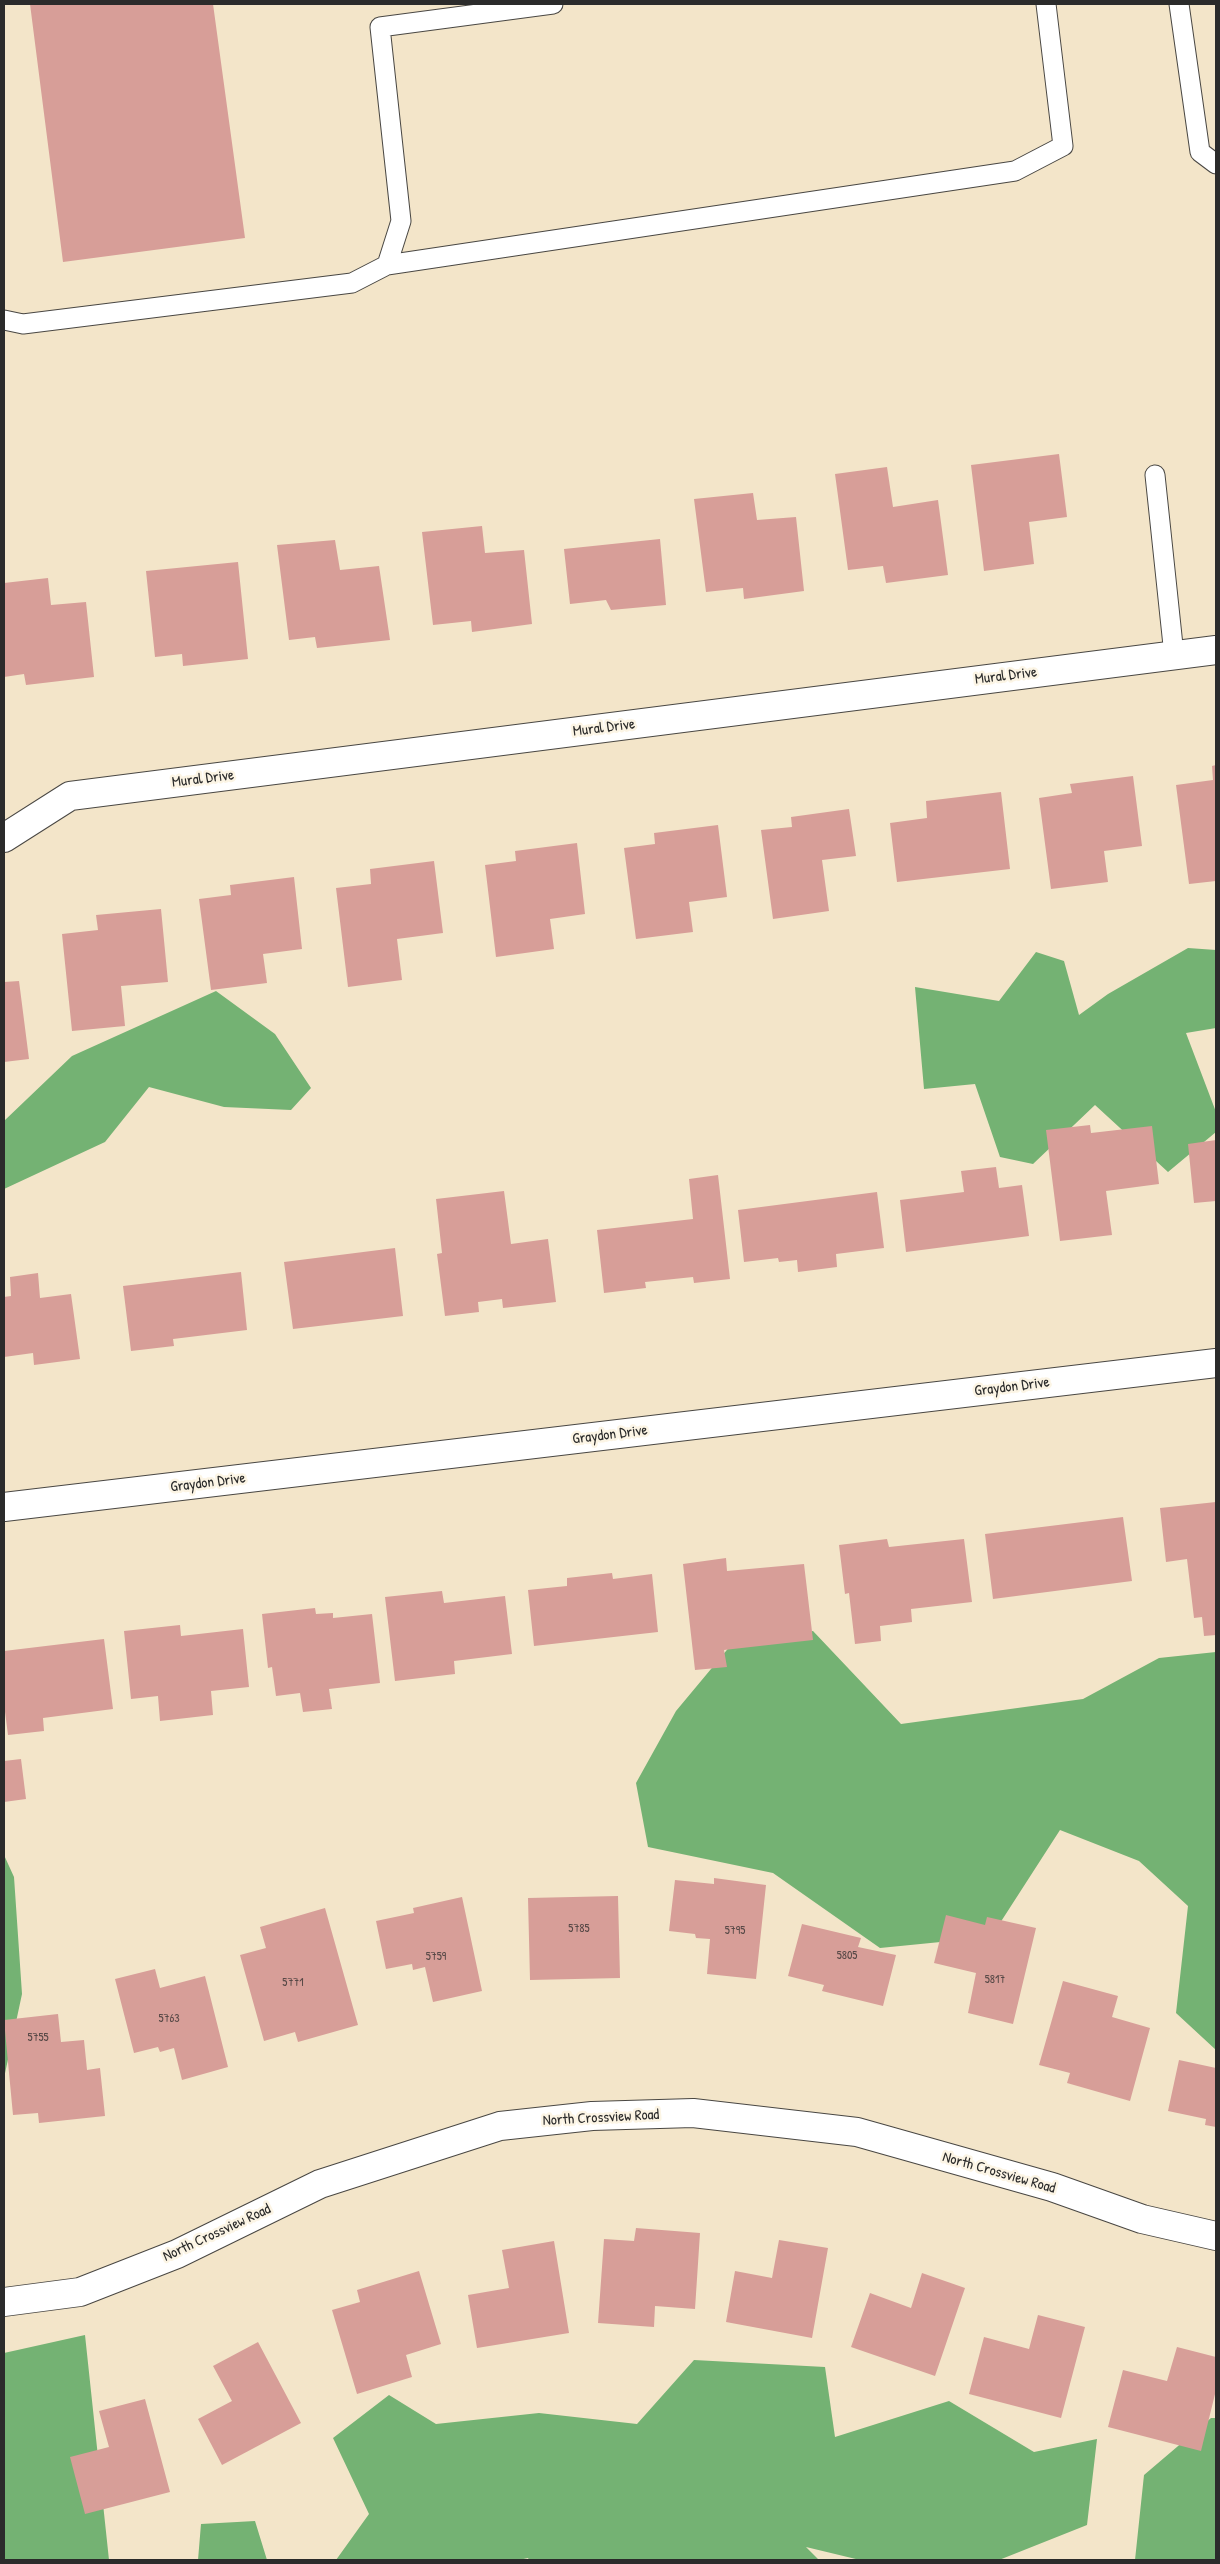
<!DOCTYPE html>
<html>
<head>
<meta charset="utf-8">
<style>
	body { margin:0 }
	#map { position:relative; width:1220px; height:2564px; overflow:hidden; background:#f3e5c9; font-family:"Patrick Hand",sans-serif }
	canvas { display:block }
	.frame { position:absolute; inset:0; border:5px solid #2b2b2b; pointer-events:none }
</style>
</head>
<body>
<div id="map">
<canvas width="1220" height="2564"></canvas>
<div class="frame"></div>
</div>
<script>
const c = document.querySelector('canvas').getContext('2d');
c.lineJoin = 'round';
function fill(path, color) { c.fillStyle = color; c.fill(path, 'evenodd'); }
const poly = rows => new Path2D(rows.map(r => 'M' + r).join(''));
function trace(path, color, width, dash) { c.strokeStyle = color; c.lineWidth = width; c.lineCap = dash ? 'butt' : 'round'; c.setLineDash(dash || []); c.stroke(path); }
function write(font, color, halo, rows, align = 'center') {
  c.font = font + ' "Patrick Hand",sans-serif'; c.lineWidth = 5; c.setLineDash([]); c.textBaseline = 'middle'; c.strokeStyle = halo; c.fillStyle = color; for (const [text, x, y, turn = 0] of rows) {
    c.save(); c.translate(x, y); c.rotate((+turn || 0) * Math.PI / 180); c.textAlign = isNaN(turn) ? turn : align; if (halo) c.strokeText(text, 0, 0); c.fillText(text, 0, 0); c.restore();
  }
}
fill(poly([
	[1188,948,1216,950,1216,1028,1186,1033,1216,1112,1216,1132,1168,1172,1095,1105,1033,1164,1000,1157,975,1084,924,1089,915,987,999,1001,1036,952,1064,961,1079,1015,1108,994],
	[216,991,275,1034,311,1088,291,1110,224,1107,149,1087,105,1142,4,1189,4,1121,72,1056],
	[813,1631,901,1724,1083,1699,1159,1658,1216,1652,1216,2050,1176,2013,1188,1906,1139,1861,1060,1830,991,1937,880,1948,773,1873,648,1847,636,1783,676,1711,731,1645],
	[4,1855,14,1877,22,1994,4,2078],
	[85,2335,109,2560,4,2560,4,2353],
	[694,2360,825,2367,835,2437,949,2401,1034,2452,1097,2439,1087,2525,999,2560,860,2560,806,2547,819,2560,529,2560,528,2558,519,2560,336,2560,369,2514,333,2438,389,2395,436,2424,539,2413,637,2424],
	[1211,2418,1216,2418,1216,2560,1135,2560,1144,2475],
	[255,2521,267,2560,198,2560,201,2524]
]), '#74b273');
fill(poly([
	[30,4,213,4,245,238,63,262],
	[1059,454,1067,517,1029,522,1034,564,984,571,971,465],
	[887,467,893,507,938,500,948,575,886,583,883,566,848,570,835,474],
	[753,493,757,520,796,517,804,591,744,599,743,588,706,592,694,499],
	[482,526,485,553,524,550,532,624,472,632,471,621,433,625,422,532],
	[660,539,666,605,611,610,606,600,570,604,564,549],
	[335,540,340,570,379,566,390,640,317,648,315,637,289,640,277,545],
	[238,562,248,659,183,666,182,654,155,657,146,571],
	[48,578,51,605,86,602,94,677,26,685,24,674,4,677,4,583],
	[1216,765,1216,881,1189,884,1176,785,1213,780,1212,766],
	[1133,776,1142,846,1104,851,1108,882,1051,889,1039,798,1072,793,1070,784],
	[1001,792,1010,869,897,882,890,823,927,818,926,801],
	[849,809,856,856,822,860,829,911,773,919,761,830,792,827,791,817],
	[718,825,727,897,689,902,693,932,636,939,624,848,655,844,654,833],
	[577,843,585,914,550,919,554,949,496,957,485,865,516,861,515,851],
	[434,861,443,933,397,939,402,980,348,987,336,888,371,884,370,869],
	[294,877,302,949,263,954,267,983,211,990,199,899,231,895,230,885],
	[161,909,168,982,121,986,125,1026,72,1031,62,934,98,930,96,915],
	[19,981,29,1059,4,1062,4,982],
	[1090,1125,1091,1133,1152,1126,1159,1184,1106,1191,1112,1235,1060,1241,1046,1130],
	[1216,1140,1216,1201,1194,1203,1188,1144],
	[996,1167,999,1188,1022,1185,1029,1236,906,1252,900,1200,964,1192,961,1171],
	[718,1175,730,1279,694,1283,693,1277,645,1282,646,1288,604,1293,597,1230,693,1219,689,1179],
	[504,1191,511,1244,548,1239,556,1302,503,1308,502,1299,478,1302,479,1312,445,1316,437,1254,442,1253,436,1199],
	[877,1192,884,1248,836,1254,837,1267,798,1272,797,1260,779,1262,778,1258,744,1262,738,1210],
	[395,1248,403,1316,293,1329,284,1262],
	[241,1272,247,1330,173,1339,174,1346,131,1351,123,1286],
	[38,1273,40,1298,71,1294,80,1359,34,1365,33,1353,4,1357,4,1297,11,1296,10,1277],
	[1216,1502,1216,1635,1204,1636,1202,1617,1194,1618,1187,1559,1166,1562,1160,1508],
	[1123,1517,1132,1581,993,1599,985,1534],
	[887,1539,889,1547,964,1539,972,1602,911,1609,912,1622,880,1626,881,1641,855,1644,849,1593,845,1594,839,1545],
	[726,1558,727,1571,804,1564,813,1640,724,1650,727,1667,695,1670,683,1564],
	[612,1573,613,1579,652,1574,658,1632,534,1646,528,1590,567,1586,567,1578],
	[442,1591,444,1603,505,1596,512,1654,454,1661,455,1674,395,1681,385,1597],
	[315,1608,316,1614,333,1613,333,1618,372,1614,380,1683,329,1689,332,1709,303,1712,300,1693,276,1696,272,1667,268,1668,262,1614],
	[180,1625,181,1636,243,1629,249,1687,211,1691,213,1715,160,1721,158,1696,131,1699,124,1631],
	[104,1639,113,1709,43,1718,44,1731,8,1735,4,1704,4,1651],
	[21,1759,26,1799,4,1802,4,1761],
	[714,1878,766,1885,756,1979,707,1974,710,1939,696,1938,695,1934,669,1931,675,1880,714,1884],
	[618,1896,620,1978,530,1980,528,1898],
	[462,1897,482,1991,433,2002,425,1967,413,1970,412,1964,386,1969,376,1921,414,1913,413,1908],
	[325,1908,358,2025,298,2042,295,2032,264,2041,240,1955,266,1948,260,1927],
	[946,1915,985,1925,987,1917,1036,1928,1013,2024,968,2013,976,1973,934,1963],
	[802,1924,861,1938,858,1947,896,1955,883,2006,822,1991,824,1985,788,1976],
	[155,1969,160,1988,205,1976,228,2067,182,2080,174,2048,160,2052,158,2047,134,2053,115,1979],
	[1063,1981,1118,1996,1112,2017,1150,2028,1130,2101,1067,2083,1070,2073,1039,2065],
	[58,2014,61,2042,84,2040,87,2070,100,2068,105,2116,39,2123,38,2113,13,2115,4,2020],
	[1179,2060,1216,2068,1216,2127,1205,2125,1206,2119,1168,2111],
	[636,2228,700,2233,695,2309,655,2306,654,2327,598,2323,604,2239,634,2241],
	[779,2240,828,2248,812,2338,726,2322,735,2271,772,2278],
	[554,2241,569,2333,477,2348,468,2295,509,2288,502,2250],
	[419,2271,441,2344,406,2355,412,2377,357,2394,332,2310,360,2302,357,2290],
	[922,2273,965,2288,935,2376,851,2347,870,2293,911,2308],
	[1038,2315,1085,2327,1061,2418,969,2394,984,2337,1029,2349],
	[258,2342,301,2423,222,2465,198,2419,232,2401,213,2366],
	[1177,2347,1216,2357,1216,2390,1201,2451,1108,2427,1123,2370,1167,2381],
	[145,2399,170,2492,85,2514,70,2457,109,2447,99,2411]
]), '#d79e98');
const service = poly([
	[1179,4,1200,152,1216,164],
	[387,265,1015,171,1063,146,1046,4],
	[4,320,23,324,352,283,387,265,401,221,380,27,553,4],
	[1155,475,1174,655]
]);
const minor = poly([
	[4,838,70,796,1216,650],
	[4,1507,1216,1363],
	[4,2302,80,2292,177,2254,320,2184,500,2126,592,2116,693,2113,857,2132,1052,2187,1142,2219,1216,2236]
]);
trace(service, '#494743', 21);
trace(minor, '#494743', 30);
trace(service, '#fff', 19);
trace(minor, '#fff', 28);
write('12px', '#564846', null, [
	["5785",579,1929],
	["5795",735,1931],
	["5805",847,1956],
	["5759",436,1957],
	["5817",995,1980],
	["5771",293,1983],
	["5763",169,2019],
	["5755",38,2038]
]);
write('15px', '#2b2b2b', '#fcf5e5', [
	["Mural Drive",1006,676,-7],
	["Mural Drive",604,728,-7],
	["Mural Drive",203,779,-7],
	["Graydon Drive",1012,1387,-7],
	["Graydon Drive",610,1435,-7],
	["Graydon Drive",208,1483,-7],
	["North Crossview Road",601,2118,-3],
	["North Crossview Road",999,2173,16],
	["North Crossview Road",217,2233,-25]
]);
</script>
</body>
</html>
